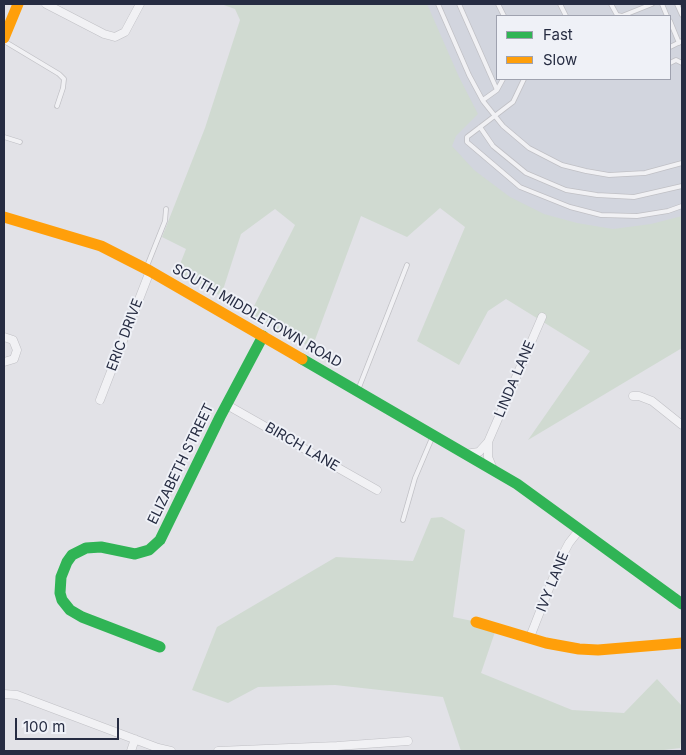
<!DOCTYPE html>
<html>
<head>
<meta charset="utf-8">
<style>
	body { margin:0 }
	#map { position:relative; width:686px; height:755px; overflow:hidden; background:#e2e2e7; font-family:Inter,sans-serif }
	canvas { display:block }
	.frame { position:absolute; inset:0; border:5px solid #262c42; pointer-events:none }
	.legend { position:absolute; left:496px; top:15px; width:175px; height:65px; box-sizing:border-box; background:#eff1f7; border:1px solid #9fa2af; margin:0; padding:6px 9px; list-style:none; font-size:15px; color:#262c42 }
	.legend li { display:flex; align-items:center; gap:10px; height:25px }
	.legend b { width:25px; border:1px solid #9fa2af }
	.scale { position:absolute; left:15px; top:718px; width:104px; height:22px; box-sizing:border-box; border:2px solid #262c42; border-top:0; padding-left:6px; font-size:15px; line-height:18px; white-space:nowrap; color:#262c42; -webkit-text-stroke:4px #eff1f7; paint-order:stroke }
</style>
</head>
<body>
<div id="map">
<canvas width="686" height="755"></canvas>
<div class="frame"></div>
<ul class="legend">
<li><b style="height:6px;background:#30b455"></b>Fast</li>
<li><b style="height:6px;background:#ff9f0a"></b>Slow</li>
</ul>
<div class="scale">100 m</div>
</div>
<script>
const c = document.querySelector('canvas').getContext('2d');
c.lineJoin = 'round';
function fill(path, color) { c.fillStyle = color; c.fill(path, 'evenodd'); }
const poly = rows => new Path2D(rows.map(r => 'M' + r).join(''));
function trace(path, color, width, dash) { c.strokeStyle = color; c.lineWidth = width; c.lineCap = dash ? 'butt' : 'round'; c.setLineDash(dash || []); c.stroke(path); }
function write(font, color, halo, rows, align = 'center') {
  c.font = font + ' Inter,sans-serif'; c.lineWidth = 4; c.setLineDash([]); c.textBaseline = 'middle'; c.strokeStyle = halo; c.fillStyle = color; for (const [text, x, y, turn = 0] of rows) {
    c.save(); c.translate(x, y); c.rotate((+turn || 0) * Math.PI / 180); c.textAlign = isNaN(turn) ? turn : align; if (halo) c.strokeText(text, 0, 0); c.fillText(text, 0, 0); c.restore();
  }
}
fill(poly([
	[423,4,682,4,682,223,670,227,588,230,510,203,447,148],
	[497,16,670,16,670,79,497,79]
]), '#d2d5de');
fill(poly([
	[221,4,427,4,459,77,478,114,456,136,452,146,474,170,510,197,544,214,577,223,613,229,651,224,682,216,682,348,528,440,590,351,506,299,488,311,459,365,417,341,465,227,440,208,407,237,361,216,312,348,250,314,295,225,275,209,241,234,221,296,177,272,186,249,162,237,205,128,240,20,235,9],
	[442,517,465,530,453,617,497,626,481,673,572,710,624,713,657,679,682,706,682,735,680,748,656,751,461,751,443,697,335,685,258,687,228,703,192,690,217,627,336,557,413,561,431,518]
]), '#d0dad1');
const lane = poly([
	[438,4,469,75,483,101,503,126,529,148,562,165,586,171,609,175,645,173,682,163],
	[459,4,497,90,483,100],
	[498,4,504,16],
	[560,4,566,16],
	[611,4,617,15,622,16,652,4],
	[662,4,667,16],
	[677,4,682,15],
	[670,21,679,43],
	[4,41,59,74,64,79,63,88,57,106],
	[670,47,682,41],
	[670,63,676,60,682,63],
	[524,79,513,102,467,137,467,142,520,187,570,207,601,215,637,216,668,211,682,206],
	[497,90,503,79],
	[480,127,493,146,526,173,566,190,597,195,634,197,682,186],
	[4,137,20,142],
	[147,266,165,221,166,209],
	[358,390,407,265],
	[403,520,415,478,432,438]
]);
const street = poly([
	[46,4,104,34,115,37,125,32,140,4],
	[4,337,13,340,17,350,14,359,4,362],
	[633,396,639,396,652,401,682,425],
	[100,400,150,271],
	[227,405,377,490],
	[465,454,479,452,488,442],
	[493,469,488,457,488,442,542,317],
	[530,637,561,558,569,543,580,529],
	[4,694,17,695,158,748,171,751],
	[131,751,135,739],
	[218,751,337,746,408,741]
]);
trace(lane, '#c0c0c5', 5.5);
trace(street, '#c0c0c5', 9);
trace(lane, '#f1f1f4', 4);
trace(street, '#f1f1f4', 8);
trace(poly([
	[302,359,517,484,682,604],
	[160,647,82,617,70,610,62,600,60,593,61,577,67,562,72,555,86,548,101,547,135,554,149,550,160,540,220,417,263,336]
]), '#30b455', 11);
trace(poly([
	[4,38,18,4],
	[4,217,101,246,150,271,302,359],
	[476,622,546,643,579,649,598,650,682,643]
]), '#ff9f0a', 11);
write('14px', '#262c42', '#eff1f7', [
	["SOUTH MIDDLETOWN ROAD",257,316,30],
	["ERIC DRIVE",125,335,-69],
	["LINDA LANE",515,379,-67],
	["BIRCH LANE",302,447,30],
	["ELIZABETH STREET",181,464,-64],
	["IVY LANE",553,582,-68]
]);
</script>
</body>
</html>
